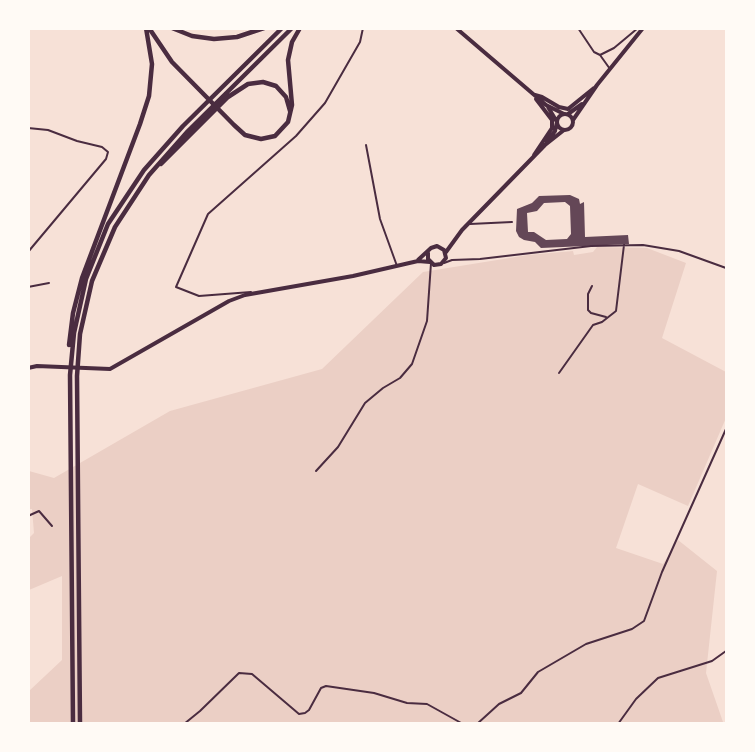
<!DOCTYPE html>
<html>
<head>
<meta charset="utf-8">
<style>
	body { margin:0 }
	#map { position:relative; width:755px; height:752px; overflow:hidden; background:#f7e1d7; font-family:"PT Sans Narrow",sans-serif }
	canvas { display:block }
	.frame { position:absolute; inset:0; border:30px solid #fffaf5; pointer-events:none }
</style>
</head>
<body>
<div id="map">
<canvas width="755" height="752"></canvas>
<div class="frame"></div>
</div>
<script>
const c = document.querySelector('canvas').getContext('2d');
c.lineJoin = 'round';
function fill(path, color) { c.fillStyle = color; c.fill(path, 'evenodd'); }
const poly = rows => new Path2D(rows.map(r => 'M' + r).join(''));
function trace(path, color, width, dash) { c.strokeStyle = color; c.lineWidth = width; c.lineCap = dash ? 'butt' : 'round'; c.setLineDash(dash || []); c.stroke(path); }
fill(poly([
	[597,247,647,248,686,263,662,338,726,372,726,418,688,506,638,484,616,548,663,564,678,540,717,571,706,673,723,722,722,724,29,723,29,691,62,660,62,576,29,590,29,538,34,533,32,509,29,509,29,471,54,478,170,411,322,369,423,272,528,255,573,251,574,255,593,252]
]), '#ebcfc5');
fill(poly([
	[570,195,579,199,580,204,584,202,585,237,628,235,629,244,541,248,535,242,524,240,519,237,516,231,517,209,532,203,539,196],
	[565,202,570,206,571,234,567,239,546,240,534,232,528,232,527,213,537,211,544,203]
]), '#644757');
trace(poly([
	[578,28,594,52,600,55,614,48,638,28],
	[600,55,610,69],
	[28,128,48,130,77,141,102,147,108,152,106,159,28,252],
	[366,145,380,219,397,266],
	[470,224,512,222],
	[444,263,452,260,480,259,591,246,643,245,679,251,726,268],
	[592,286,588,294,588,310,591,313,606,317],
	[28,287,49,283],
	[251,292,199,296,176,287,208,214,296,136,325,103,360,42,363,28],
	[559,373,593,325,602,322,616,311,624,245],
	[316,471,338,447,365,403,383,388,400,378,412,364,427,321,431,263],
	[28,516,39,511,52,526],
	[184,724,200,711,239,673,252,674,299,714,305,713,309,710,321,688,326,686,374,693,407,703,427,704,463,724],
	[477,724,499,704,521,693,538,672,586,644,632,629,644,621,662,572,726,429],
	[618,724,636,699,658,678,712,661,726,651]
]), '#4a2c40', 2);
trace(poly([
	[456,28,546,105,564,114],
	[535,95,542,97,559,107,568,109,594,88],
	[568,114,582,104],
	'557 122a8 8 0 1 1 16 0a8 8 0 1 1-16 0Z',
	[573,120,597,85,643,28],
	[547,142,555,131,557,122,548,107],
	[534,155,552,128,552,120,536,99],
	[446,252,462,230,545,145,564,130],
	[418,260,431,248,437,246,444,250,446,258,441,264,434,265,428,259,428,253],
	[28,368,37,366,110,369,229,301,245,295,353,276,418,261,430,262]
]), '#4a2c40', 4);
trace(poly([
	[149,28,172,62,234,125,245,135,261,139,275,136,288,122,292,105,288,60,292,42,300,28],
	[172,28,192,36,214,39,237,37,264,28],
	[161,164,228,97,248,84,263,82,276,86,286,97,290,111],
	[69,345,73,313,82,278,140,124,149,96,152,64,146,28],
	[73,724,70,375,74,333,86,279,108,224,144,170,183,126,282,28],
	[80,724,77,376,80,334,92,281,115,227,149,175,188,131,292,28]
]), '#4a2c40', 4.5);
</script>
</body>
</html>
